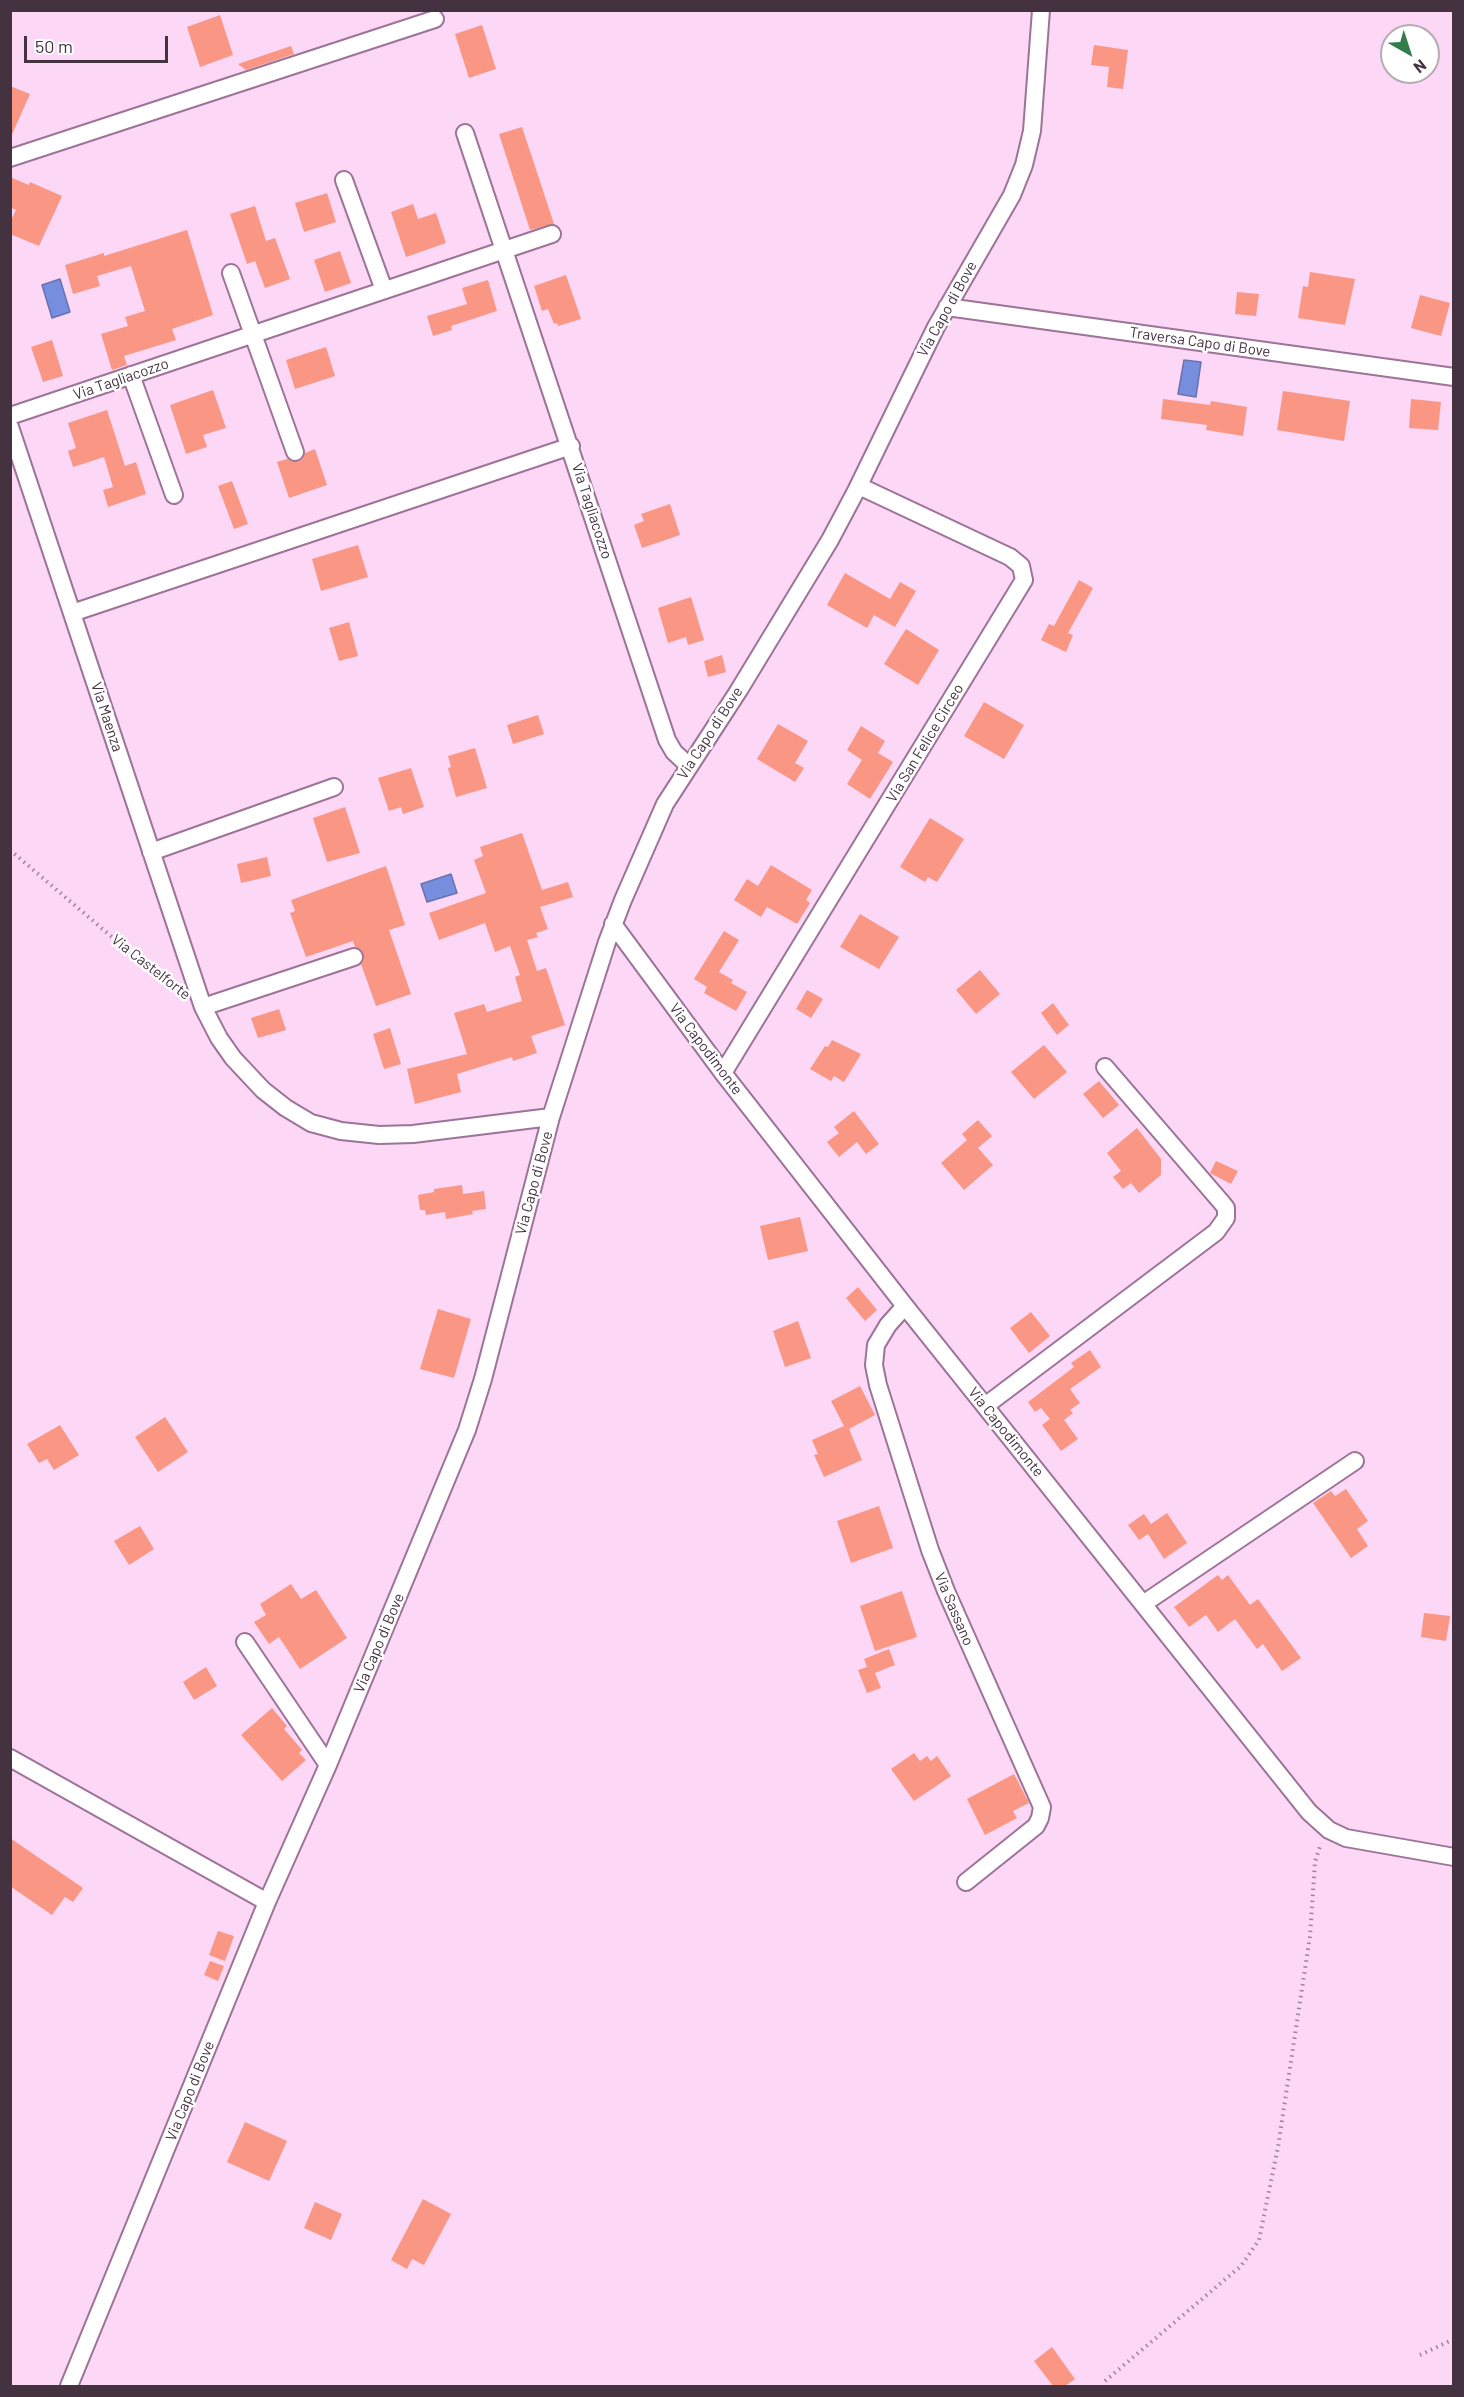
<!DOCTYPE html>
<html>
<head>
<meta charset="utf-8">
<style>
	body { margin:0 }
	#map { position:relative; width:1464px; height:2397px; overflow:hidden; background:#fcd7f6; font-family:Barlow,sans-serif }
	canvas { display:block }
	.frame { position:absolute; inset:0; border:12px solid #443241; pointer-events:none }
	.north { position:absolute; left:1380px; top:24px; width:60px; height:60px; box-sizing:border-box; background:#fff; border:2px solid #b4adb3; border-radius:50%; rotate:141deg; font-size:16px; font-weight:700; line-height:24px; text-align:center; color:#443241 }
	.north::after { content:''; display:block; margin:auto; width:21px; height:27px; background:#337d4b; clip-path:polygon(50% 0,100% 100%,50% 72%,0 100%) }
	.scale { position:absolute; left:24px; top:36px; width:144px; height:27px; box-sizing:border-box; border:3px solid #443241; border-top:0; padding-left:8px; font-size:18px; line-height:21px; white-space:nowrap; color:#443241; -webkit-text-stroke:4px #fff; paint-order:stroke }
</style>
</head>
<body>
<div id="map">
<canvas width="1464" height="2397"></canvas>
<div class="frame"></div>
<div class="north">N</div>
<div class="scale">50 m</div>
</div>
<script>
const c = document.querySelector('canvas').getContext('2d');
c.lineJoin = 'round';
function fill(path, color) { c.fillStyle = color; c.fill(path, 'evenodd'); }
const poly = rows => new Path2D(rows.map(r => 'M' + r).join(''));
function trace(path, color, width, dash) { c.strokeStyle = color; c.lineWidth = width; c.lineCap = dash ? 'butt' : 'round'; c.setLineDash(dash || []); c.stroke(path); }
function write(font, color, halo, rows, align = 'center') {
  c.font = font + ' Barlow,sans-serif'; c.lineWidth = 5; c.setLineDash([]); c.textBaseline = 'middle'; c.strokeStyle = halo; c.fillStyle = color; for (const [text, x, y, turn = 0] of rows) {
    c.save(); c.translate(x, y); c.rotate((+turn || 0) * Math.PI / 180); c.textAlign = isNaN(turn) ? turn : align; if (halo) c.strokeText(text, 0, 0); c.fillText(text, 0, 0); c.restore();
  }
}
const water = poly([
	[60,279,70,312,52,318,42,285,60,279],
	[1184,360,1201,362,1196,397,1178,394,1184,360],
	[451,874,457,893,427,902,421,884,451,874]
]);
fill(water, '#778dde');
trace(water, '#6872af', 1.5);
fill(poly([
	[220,15,233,55,200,67,187,27],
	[482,25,496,69,469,78,455,34],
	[1094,45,1128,50,1123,89,1107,87,1109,67,1091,65],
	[291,46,294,54,246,70,238,64],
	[10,86,30,94,10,139],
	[522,127,554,224,530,230,499,134],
	[10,177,29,185,30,182,62,196,39,246,10,234,10,222,16,210,10,207],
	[327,193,336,222,304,232,295,203],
	[413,204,418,219,436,213,446,243,406,257,391,212],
	[255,206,266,241,275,238,290,279,265,288,255,261,247,264,230,214],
	[187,230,213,315,172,329,176,340,124,356,127,365,112,370,101,334,128,326,125,317,145,311,131,266,97,276,100,286,73,294,65,265,104,253,104,256],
	[340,251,351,283,325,292,314,260],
	[1310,272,1355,279,1345,325,1298,318,1303,286,1308,287],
	[566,275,581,319,558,326,557,323,554,324,548,309,542,311,534,286],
	[488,280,497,311,451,326,452,330,433,336,427,316,467,304,462,288],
	[1237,292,1259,294,1256,316,1235,314],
	[1420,295,1450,303,1441,336,1411,328],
	[52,340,63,376,43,382,31,347],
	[326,347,335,376,295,389,286,360],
	[213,390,226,428,203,435,207,447,186,454,170,405],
	[1283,391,1350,401,1344,441,1277,430],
	[1163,399,1210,405,1211,401,1247,407,1243,436,1206,430,1207,425,1161,419],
	[1411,399,1441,402,1438,430,1409,428],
	[107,410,125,466,136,462,146,494,108,507,103,490,113,487,104,457,73,467,68,451,76,448,68,423],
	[315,449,327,485,289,498,277,462,287,459,293,462,298,462,303,458,305,453],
	[232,481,248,524,234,529,218,486],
	[670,504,680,535,642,548,634,525,644,521,641,514],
	[358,545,368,577,321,591,312,559],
	[845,573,890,599,900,582,916,591,895,627,874,615,867,628,827,605],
	[1079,580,1093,588,1068,633,1073,635,1066,652,1041,640,1049,624,1054,626],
	[691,597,704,640,688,645,686,637,668,643,658,608],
	[349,622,358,656,339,661,329,628],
	[906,629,939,650,918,685,884,664],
	[722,655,726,672,708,677,704,661],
	[984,702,1024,725,1004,759,964,736],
	[538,715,544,734,513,744,507,725],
	[778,724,808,741,795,763,804,768,795,782,757,759],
	[861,726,885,741,878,753,893,762,870,799,847,784,862,760,847,750],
	[475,748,487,788,456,797,448,768,451,767,448,756],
	[411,768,424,807,403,814,401,807,389,811,378,778],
	[345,807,360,853,327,862,313,818],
	[930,818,964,839,937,882,928,877,925,882,900,867],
	[522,833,542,890,568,882,573,897,540,907,548,929,536,933,538,937,527,940,537,971,546,968,565,1025,531,1036,537,1053,513,1061,512,1057,457,1074,461,1092,415,1104,407,1069,467,1054,454,1013,484,1004,487,1012,522,1001,515,977,520,975,510,946,495,952,485,923,439,940,429,913,486,893,474,860,483,856,480,847],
	[267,857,271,876,241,883,237,864],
	[771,865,812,890,806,900,810,903,797,924,767,907,761,917,734,900,747,879,758,886],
	[386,866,405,925,389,930,411,994,376,1006,361,964,364,959,361,950,355,947,353,941,306,957,290,913,295,911,291,900],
	[860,914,899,937,879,969,840,947],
	[724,931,739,940,719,972,733,980,731,983,747,992,736,1011,704,993,707,987,694,979],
	[980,970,1000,994,976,1014,956,990],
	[807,990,823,999,811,1018,796,1009],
	[1053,1003,1069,1025,1057,1035,1041,1013],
	[279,1009,286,1030,258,1038,251,1018],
	[390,1028,401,1064,384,1069,373,1034],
	[832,1040,861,1054,844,1082,834,1076,831,1081,810,1069,825,1046,828,1047],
	[1044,1045,1067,1072,1034,1099,1011,1072],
	[1099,1081,1119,1105,1103,1118,1083,1094],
	[854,1111,879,1144,866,1154,857,1142,839,1157,827,1142,839,1133,834,1127],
	[978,1120,992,1136,978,1148,993,1165,964,1190,941,1163,967,1140,962,1134],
	[1137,1128,1161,1159,1161,1175,1139,1193,1131,1183,1123,1189,1113,1177,1121,1171,1107,1153],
	[1216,1161,1238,1171,1231,1184,1210,1173],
	[462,1185,463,1194,484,1191,486,1209,472,1211,473,1214,446,1219,445,1212,426,1215,425,1210,420,1210,418,1195,434,1192,434,1189],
	[800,1217,808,1251,768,1260,760,1226],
	[858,1287,877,1310,865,1321,846,1298],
	[438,1309,471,1319,454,1378,420,1369],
	[1031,1312,1050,1336,1029,1353,1010,1328],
	[798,1321,811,1358,785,1367,773,1331],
	[1090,1350,1101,1367,1070,1389,1080,1403,1070,1410,1073,1413,1064,1420,1078,1439,1061,1451,1042,1425,1050,1419,1041,1408,1035,1412,1028,1402,1074,1367,1071,1363],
	[860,1386,875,1415,849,1429,862,1460,824,1477,814,1455,818,1454,812,1440,844,1426,831,1401],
	[165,1417,188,1452,158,1472,135,1437],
	[60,1425,79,1455,54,1470,47,1459,39,1463,27,1444],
	[1346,1489,1368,1521,1357,1529,1368,1546,1351,1558,1313,1503,1331,1491,1335,1496],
	[879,1506,893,1548,851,1563,837,1521],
	[1167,1513,1187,1543,1164,1559,1148,1534,1139,1540,1128,1525,1144,1514,1151,1524],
	[140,1526,154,1549,129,1565,114,1541],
	[1218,1575,1222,1580,1228,1575,1250,1605,1258,1599,1301,1658,1282,1671,1263,1644,1257,1649,1235,1619,1218,1632,1206,1615,1189,1627,1174,1607],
	[291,1584,301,1599,316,1590,347,1638,300,1669,279,1637,269,1644,254,1622,266,1615,260,1604],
	[902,1591,917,1637,875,1651,860,1606],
	[1424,1613,1450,1616,1446,1641,1421,1637],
	[889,1649,895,1665,875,1673,881,1688,867,1693,858,1670,867,1667,864,1659],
	[206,1667,217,1686,194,1700,183,1682],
	[272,1708,287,1726,284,1729,302,1750,299,1753,306,1760,282,1781,241,1735],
	[914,1753,920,1761,927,1756,931,1761,937,1756,951,1776,914,1801,891,1769],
	[1014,1774,1029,1803,1013,1811,1017,1818,985,1835,967,1799],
	[10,1838,83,1888,73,1902,65,1897,52,1915,10,1886],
	[218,1931,234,1936,225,1961,209,1955],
	[210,1961,224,1966,218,1981,204,1975],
	[245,2122,287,2141,269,2181,227,2162],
	[423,2199,451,2214,424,2265,412,2259,407,2269,391,2260],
	[315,2202,342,2214,331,2240,304,2228],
	[1052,2347,1075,2379,1065,2386,1053,2386,1034,2361]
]), '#fa9784');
const street = poly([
	[465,133,667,740,674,752,689,766],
	[10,158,435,19],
	[344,180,384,290],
	[231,273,295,452],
	[947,307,1454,377],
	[131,375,174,495],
	[10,416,552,234],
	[10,427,203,1007,219,1038,233,1058,263,1090,286,1108,311,1123,341,1131,379,1135,413,1134,551,1117],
	[72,613,571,446],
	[151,852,334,787],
	[613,924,723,1073,905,1306,1309,1812,1329,1830,1346,1838,1454,1857],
	[203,1007,354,957],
	[723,1073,1024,580,1021,566,1010,557,859,486],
	[905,1306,888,1325,876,1345,874,1365,878,1385,930,1550,946,1591,1042,1807,1040,1818,1036,1826,966,1882],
	[985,1406,1216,1232,1226,1218,1226,1208,1222,1203,1105,1067],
	[1143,1604,1355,1461],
	[245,1642,328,1765],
	[10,1758,267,1902],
	[69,2386,267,1902,328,1765,467,1430,483,1379,551,1117,607,942,623,900,665,804,739,690,830,540,856,491,936,327,1012,195,1024,165,1032,131,1041,10]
]);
trace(street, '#9d7397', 20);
trace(poly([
	[10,850,133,955,178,988],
	[1420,2355,1454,2339],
	[1105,2381,1241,2266,1259,2240,1278,2147,1310,1936,1315,1862,1321,1843]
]), '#9e839a', 4, [1.5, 4.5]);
trace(street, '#fff', 16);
write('15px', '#443241', '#fff', [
	["Via Capo di Bove",947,309,-61],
	["Traversa Capo di Bove",1200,342,8],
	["Via Tagliacozzo",121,379,-19],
	["Via Tagliacozzo",592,511,72],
	["Via Maenza",107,717,72],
	["Via Capo di Bove",710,733,-57],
	["Via San Felice Circeo",925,743,-59],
	["Via Castelforte",151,967,38],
	["Via Capodimonte",706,1049,53],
	["Via Capo di Bove",534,1183,-75],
	["Via Capodimonte",1006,1432,51],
	["Via Sassano",954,1609,67],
	["Via Capo di Bove",379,1643,-67],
	["Via Capo di Bove",190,2091,-68]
]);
</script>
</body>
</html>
